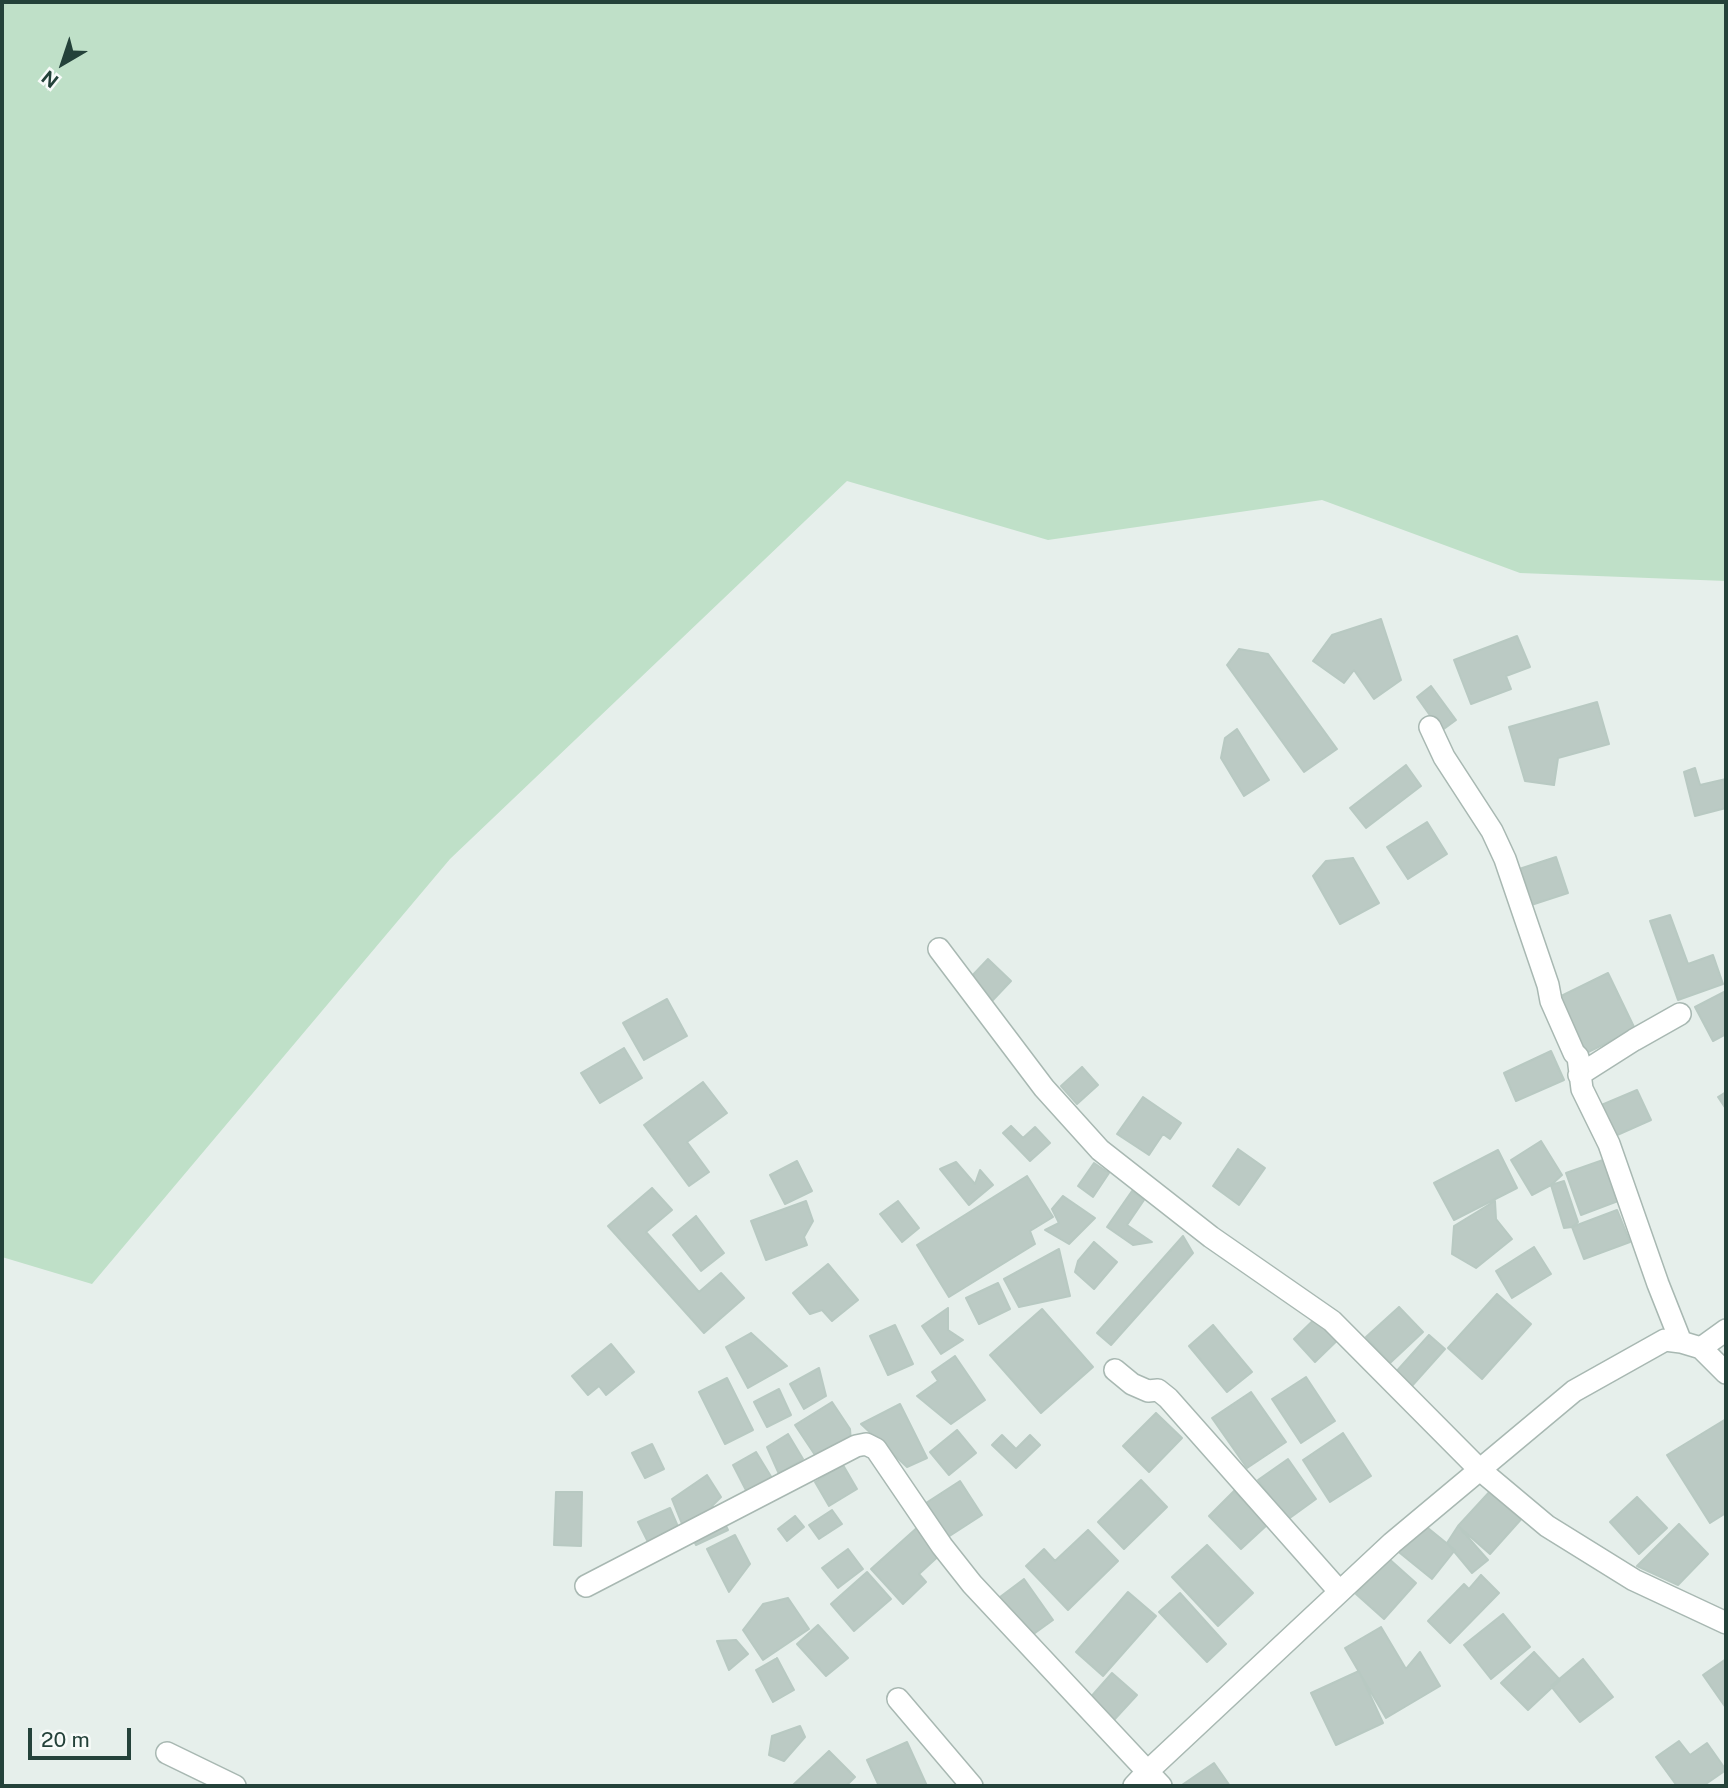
<!DOCTYPE html>
<html>
<head>
<meta charset="utf-8">
<style>
	body { margin:0 }
	#map { position:relative; width:1728px; height:1788px; overflow:hidden; background:#e6efeb; font-family:"Public Sans",sans-serif }
	canvas { display:block }
	.frame { position:absolute; inset:0; border:4px solid #24423a; pointer-events:none }
	.north { position:absolute; left:28px; top:28px; width:70px; height:70px; -webkit-text-stroke:5px #f7fbf9; paint-order:stroke; rotate:219deg; font-size:19px; font-weight:700; line-height:28px; text-align:center; color:#24423a }
	.north::after { content:''; display:block; margin:auto; width:24px; height:32px; background:#24423a; clip-path:polygon(50% 0,100% 100%,50% 72%,0 100%) }
	.scale { position:absolute; left:28px; top:1728px; width:103px; height:32px; box-sizing:border-box; border:4px solid #24423a; border-top:0; padding-left:9px; font-size:21px; line-height:24px; white-space:nowrap; color:#24423a; -webkit-text-stroke:5px #f7fbf9; paint-order:stroke }
</style>
</head>
<body>
<div id="map">
<canvas width="1728" height="1788"></canvas>
<div class="frame"></div>
<div class="north">N</div>
<div class="scale">20 m</div>
</div>
<script>
const c = document.querySelector('canvas').getContext('2d');
c.lineJoin = 'round';
function fill(path, color) { c.fillStyle = color; c.fill(path, 'evenodd'); }
const poly = rows => new Path2D(rows.map(r => 'M' + r).join(''));
function trace(path, color, width, dash) { c.strokeStyle = color; c.lineWidth = width; c.lineCap = dash ? 'butt' : 'round'; c.setLineDash(dash || []); c.stroke(path); }
fill(poly([
	[2,2,1726,2,1726,581,1520,573,1322,500,1048,540,847,481,450,859,92,1284,2,1257]
]), '#bfe0c8');
const building = poly([
	[1381,619,1401,680,1374,699,1354,670,1344,683,1313,661,1332,635,1381,619],
	[1517,636,1530,667,1506,676,1511,689,1471,704,1454,660,1517,636],
	[1239,649,1268,654,1337,749,1304,772,1227,665,1239,649],
	[1431,686,1456,720,1441,731,1417,697,1431,686],
	[1597,702,1609,744,1558,758,1554,785,1525,781,1509,727,1597,702],
	[1237,729,1269,780,1244,796,1221,758,1225,738,1237,729],
	[1406,765,1421,786,1366,828,1350,808,1406,765],
	[1695,768,1700,785,1726,779,1726,808,1695,816,1684,772,1695,768],
	[1427,822,1447,854,1408,879,1387,847,1427,822],
	[1556,857,1568,893,1522,908,1510,872,1556,857],
	[1353,858,1379,903,1340,924,1313,876,1326,861,1353,858],
	[1670,915,1688,964,1713,955,1723,984,1678,1000,1650,921,1670,915],
	[988,959,1011,981,992,1001,969,979,988,959],
	[1608,973,1635,1029,1578,1057,1551,1001,1608,973],
	[1726,991,1726,1034,1713,1041,1695,1007,1726,991],
	[667,999,687,1036,644,1060,623,1023,667,999],
	[624,1048,642,1078,600,1103,581,1073,624,1048],
	[1551,1051,1564,1080,1516,1101,1504,1073,1551,1051],
	[1082,1067,1098,1085,1077,1104,1061,1086,1082,1067],
	[703,1082,727,1113,687,1142,709,1172,689,1186,644,1125,703,1082],
	[1637,1090,1651,1120,1606,1140,1592,1109,1637,1090],
	[1726,1092,1726,1109,1718,1097,1726,1092],
	[1143,1097,1181,1123,1170,1139,1163,1134,1149,1155,1117,1134,1143,1097],
	[1011,1126,1023,1138,1035,1127,1050,1143,1030,1161,1003,1133,1011,1126],
	[1541,1141,1562,1175,1551,1185,1532,1195,1511,1160,1541,1141],
	[1238,1149,1265,1168,1239,1205,1213,1186,1238,1149],
	[1498,1150,1517,1188,1454,1220,1434,1183,1498,1150],
	[1603,1160,1618,1201,1581,1215,1566,1173,1603,1160],
	[797,1161,812,1191,785,1204,770,1175,797,1161],
	[956,1162,975,1184,980,1170,993,1185,969,1205,940,1169,956,1162],
	[1094,1163,1109,1173,1093,1197,1078,1186,1094,1163],
	[1027,1176,1053,1217,1030,1231,1035,1244,949,1297,917,1245,1027,1176],
	[1564,1181,1578,1222,1572,1227,1564,1228,1551,1185,1564,1181],
	[652,1188,672,1210,646,1232,699,1292,721,1273,744,1298,704,1333,608,1226,652,1188],
	[1132,1191,1144,1200,1127,1225,1152,1242,1133,1245,1107,1227,1132,1191],
	[1063,1196,1095,1218,1069,1244,1045,1230,1059,1223,1052,1209,1063,1196],
	[806,1201,813,1221,804,1237,807,1245,766,1260,751,1221,806,1201],
	[898,1201,919,1228,902,1242,880,1214,898,1201],
	[1495,1201,1496,1219,1512,1239,1476,1268,1452,1254,1454,1226,1495,1201],
	[1617,1210,1630,1242,1584,1259,1572,1227,1617,1210],
	[696,1216,724,1253,701,1271,673,1235,696,1216],
	[1183,1236,1193,1253,1111,1345,1097,1333,1183,1236],
	[1094,1242,1117,1262,1094,1289,1075,1272,1078,1261,1094,1242],
	[1534,1247,1551,1274,1512,1298,1496,1271,1534,1247],
	[1059,1249,1070,1296,1019,1307,1004,1279,1059,1249],
	[828,1264,858,1300,832,1321,822,1310,810,1314,793,1293,828,1264],
	[998,1283,1010,1309,979,1324,966,1298,998,1283],
	[1497,1294,1531,1324,1482,1379,1448,1348,1497,1294],
	[1328,1306,1349,1329,1315,1362,1294,1339,1328,1306],
	[1399,1307,1423,1332,1390,1363,1366,1337,1399,1307],
	[948,1308,948,1330,963,1340,941,1354,922,1326,948,1308],
	[1042,1309,1093,1367,1041,1413,990,1355,1042,1309],
	[895,1325,913,1364,888,1375,870,1336,895,1325],
	[1213,1325,1252,1372,1227,1392,1189,1346,1213,1325],
	[751,1333,787,1366,748,1388,726,1347,751,1333],
	[1429,1335,1445,1349,1411,1387,1395,1373,1429,1335],
	[611,1344,634,1372,606,1395,599,1386,588,1395,572,1376,611,1344],
	[955,1356,985,1400,951,1424,917,1396,938,1381,932,1372,955,1356],
	[819,1368,826,1396,804,1409,790,1384,819,1368],
	[1306,1377,1335,1421,1301,1443,1272,1399,1306,1377],
	[727,1378,753,1430,725,1444,699,1392,727,1378],
	[779,1389,791,1415,767,1427,754,1402,779,1389],
	[1251,1392,1286,1442,1247,1468,1212,1418,1251,1392],
	[832,1402,850,1429,851,1441,819,1461,795,1425,832,1402],
	[900,1404,927,1458,907,1467,861,1424,900,1404],
	[1156,1413,1182,1438,1149,1472,1123,1446,1156,1413],
	[1726,1419,1726,1513,1710,1523,1667,1455,1726,1419],
	[957,1430,976,1453,949,1475,930,1452,957,1430],
	[1343,1433,1371,1476,1330,1502,1303,1460,1343,1433],
	[788,1434,803,1459,779,1474,767,1447,788,1434],
	[1002,1435,1016,1449,1030,1435,1040,1445,1016,1468,992,1445,1002,1435],
	[652,1444,664,1469,645,1478,632,1453,652,1444],
	[756,1452,775,1483,750,1498,733,1465,756,1452],
	[1288,1459,1316,1499,1287,1520,1258,1480,1288,1459],
	[843,1465,857,1489,829,1506,815,1482,843,1465],
	[707,1475,721,1497,712,1506,717,1512,684,1529,672,1499,707,1475],
	[1141,1480,1167,1507,1124,1549,1098,1522,1141,1480],
	[960,1481,982,1515,948,1537,926,1503,960,1481],
	[1493,1488,1524,1516,1490,1554,1458,1526,1493,1488],
	[1234,1491,1267,1525,1241,1549,1209,1516,1234,1491],
	[556,1492,582,1492,581,1546,554,1545,556,1492],
	[1637,1497,1667,1528,1639,1554,1610,1522,1637,1497],
	[670,1508,679,1529,648,1542,638,1522,670,1508],
	[832,1510,842,1524,819,1539,809,1525,832,1510],
	[795,1516,804,1527,787,1541,778,1529,795,1516],
	[1418,1520,1455,1550,1432,1579,1395,1549,1418,1520],
	[724,1522,728,1530,696,1545,692,1537,724,1522],
	[1679,1524,1708,1554,1678,1585,1637,1566,1679,1524],
	[919,1526,943,1552,919,1574,926,1582,903,1604,871,1569,919,1526],
	[1458,1526,1488,1560,1472,1573,1447,1543,1458,1526],
	[1088,1530,1118,1561,1068,1610,1026,1566,1044,1549,1055,1561,1088,1530],
	[735,1535,750,1564,729,1592,707,1549,735,1535],
	[1207,1545,1253,1593,1218,1626,1172,1577,1207,1545],
	[848,1549,863,1569,838,1588,822,1568,848,1549],
	[1388,1558,1416,1583,1384,1619,1356,1594,1388,1558],
	[867,1572,891,1599,854,1631,831,1604,867,1572],
	[1481,1575,1499,1593,1450,1643,1428,1621,1464,1584,1469,1589,1481,1575],
	[1024,1579,1053,1620,1028,1638,1000,1597,1024,1579],
	[1128,1592,1156,1616,1103,1676,1076,1652,1128,1592],
	[1180,1593,1226,1644,1207,1662,1159,1612,1180,1593],
	[788,1598,809,1629,763,1660,743,1630,763,1604,788,1598],
	[1503,1614,1530,1647,1491,1679,1464,1645,1503,1614],
	[818,1625,848,1658,826,1676,797,1644,818,1625],
	[1381,1627,1406,1669,1420,1652,1440,1686,1386,1718,1345,1648,1381,1627],
	[736,1640,748,1654,729,1670,717,1641,736,1640],
	[1534,1652,1560,1680,1528,1710,1501,1683,1534,1652],
	[777,1658,794,1690,773,1702,756,1670,777,1658],
	[1583,1659,1613,1697,1580,1722,1551,1686,1583,1659],
	[1726,1659,1726,1708,1703,1675,1726,1659],
	[1359,1671,1383,1723,1336,1745,1311,1693,1359,1671],
	[1112,1673,1137,1695,1114,1720,1089,1699,1112,1673],
	[800,1726,805,1737,784,1761,769,1755,772,1736,800,1726],
	[1679,1741,1690,1755,1707,1743,1726,1770,1703,1786,1677,1786,1656,1757,1679,1741],
	[907,1742,927,1786,879,1786,867,1760,907,1742],
	[829,1751,855,1777,846,1786,792,1786,829,1751],
	[1214,1763,1230,1786,1183,1786,1182,1785,1214,1763]
]);
fill(building, '#bbcac4');
trace(building, '#b8c9c2', 2);
const minor = poly([
	[1430,727,1444,757,1492,831,1505,859,1548,985,1551,1001,1574,1053,1578,1057,1582,1089,1609,1144,1658,1284,1681,1342],
	[939,949,1044,1088,1100,1150,1211,1237,1332,1321,1479,1469,1547,1526,1634,1580,1726,1623],
	[1579,1075,1634,1040,1680,1014],
	[1701,1348,1726,1330],
	[1115,1370,1132,1384,1148,1391,1158,1390,1168,1398,1339,1591],
	[586,1586,856,1446,866,1444,876,1449,942,1546,972,1584,1161,1786],
	[898,1699,972,1786],
	[167,1753,235,1786],
	[1134,1786,1148,1771,1392,1543,1574,1391,1665,1340,1681,1342,1701,1348,1726,1373]
]);
trace(minor, '#a8b8b2', 24);
trace(minor, '#fff', 21);
</script>
</body>
</html>
